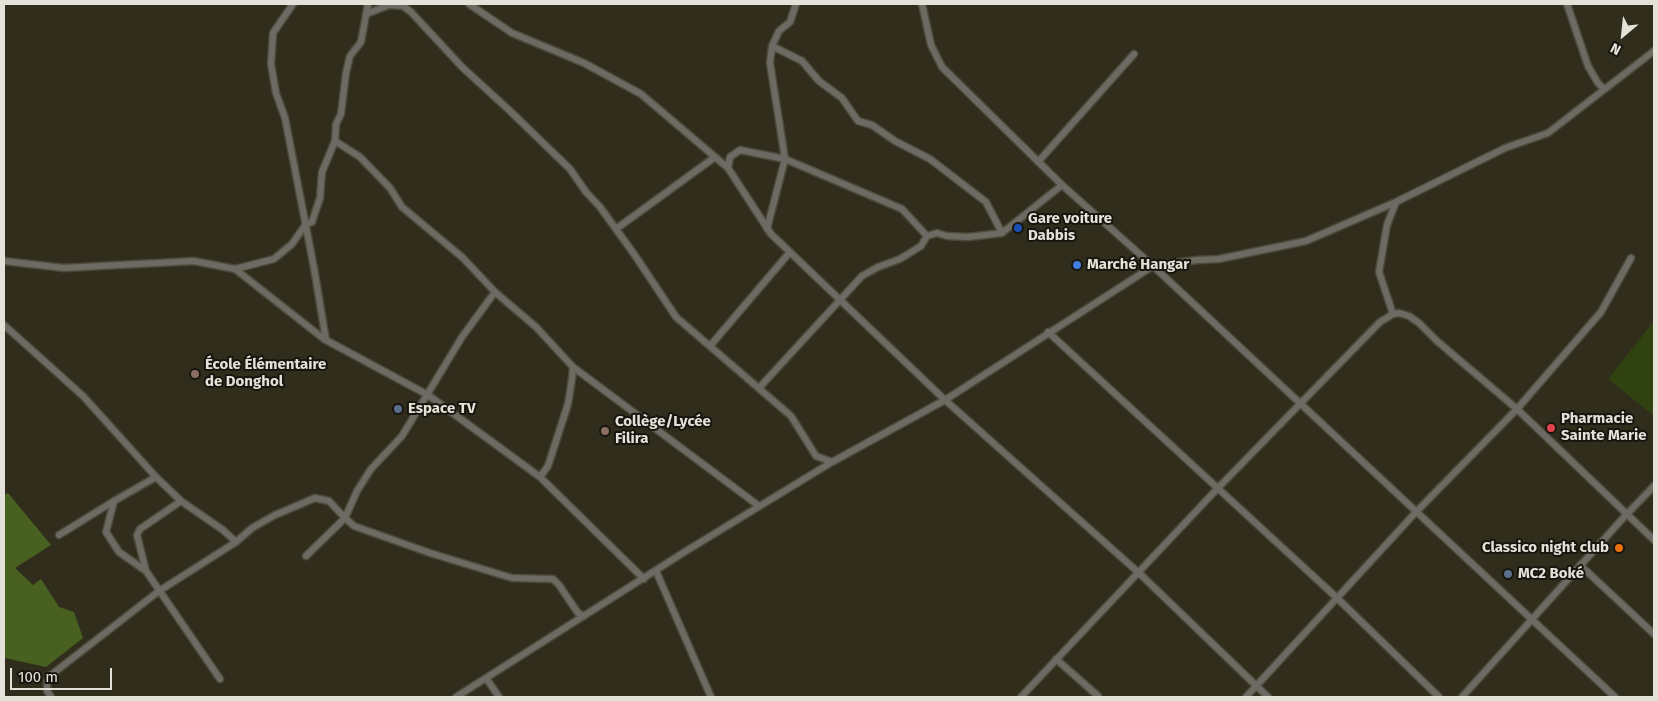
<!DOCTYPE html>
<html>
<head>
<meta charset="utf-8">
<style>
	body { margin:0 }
	#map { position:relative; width:1658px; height:701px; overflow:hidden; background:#312d1d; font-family:"Fira Sans",sans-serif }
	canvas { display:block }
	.frame { position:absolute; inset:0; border:5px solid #e4e2d8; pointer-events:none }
	.north { position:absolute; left:1598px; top:10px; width:50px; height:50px; -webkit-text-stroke:4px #17150e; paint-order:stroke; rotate:208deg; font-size:14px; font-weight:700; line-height:20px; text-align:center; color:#e4e2d8 }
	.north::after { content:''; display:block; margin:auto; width:18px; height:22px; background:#e4e2d8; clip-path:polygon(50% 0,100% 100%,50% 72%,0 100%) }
	.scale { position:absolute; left:10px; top:668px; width:102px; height:22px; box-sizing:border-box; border:2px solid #e4e2d8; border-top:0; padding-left:6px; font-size:15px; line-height:18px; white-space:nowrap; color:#e4e2d8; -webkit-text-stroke:4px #17150e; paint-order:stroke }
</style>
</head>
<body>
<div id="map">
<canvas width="1658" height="701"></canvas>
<div class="frame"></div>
<div class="north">N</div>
<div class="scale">100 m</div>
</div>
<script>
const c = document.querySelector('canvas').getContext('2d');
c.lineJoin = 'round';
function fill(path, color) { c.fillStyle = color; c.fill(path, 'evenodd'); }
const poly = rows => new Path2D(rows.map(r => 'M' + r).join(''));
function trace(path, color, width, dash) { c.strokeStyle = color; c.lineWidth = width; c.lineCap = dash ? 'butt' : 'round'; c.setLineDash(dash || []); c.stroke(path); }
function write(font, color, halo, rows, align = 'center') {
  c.font = font + ' "Fira Sans",sans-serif'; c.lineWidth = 4; c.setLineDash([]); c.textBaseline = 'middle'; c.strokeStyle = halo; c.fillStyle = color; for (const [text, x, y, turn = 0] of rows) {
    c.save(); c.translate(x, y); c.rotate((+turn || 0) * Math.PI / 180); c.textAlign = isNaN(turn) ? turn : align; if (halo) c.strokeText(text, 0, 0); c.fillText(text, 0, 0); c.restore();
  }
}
fill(poly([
	[1654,321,1654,416,1608,379]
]), '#304210');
fill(poly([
	[8,493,51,545,15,568,33,585,41,579,59,607,74,612,83,638,46,667,5,658,4,656,4,495]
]), '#486121');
const street = poly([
	[293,4,273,33,271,64,276,93,285,118,314,268,326,340],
	[469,4,512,33,584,63,641,94,728,168,771,234,945,400,1139,573,1268,697],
	[922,4,931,45,942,67,1062,185,1153,266,1615,697],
	[1567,4,1588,66,1598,83,1604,89],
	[366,14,389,5,403,6,411,12,462,67,509,110,570,169,586,192,600,207,634,254,676,317,791,416,816,456,832,462],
	[772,46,802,61,819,81,842,98,858,121,872,125,895,141,930,159,986,202,1002,233],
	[335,141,360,157,390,188,402,207,463,258,495,292,536,327,573,367],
	[1038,162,1134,54],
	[728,168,730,157,740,150,785,159,902,209,927,236,937,233,947,236,968,237,1002,233,1062,185],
	[1396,202,1387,225,1379,272,1393,314,1399,313,1409,316,1419,323,1437,341,1517,409,1654,540],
	[616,229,715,157],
	[767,229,785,159,770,63,772,46,779,31,790,22,796,4],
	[4,261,64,268,194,261,235,269,324,339,428,395,540,477,644,579],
	[235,269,274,259,292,244,306,224,312,222,320,198,322,172,335,141,336,124,341,114,346,73,350,56,361,42,368,4],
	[4,325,83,396,156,477,181,501,223,530,236,542],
	[1048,332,1336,597,1439,697],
	[710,346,790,252],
	[759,388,862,276,878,267,900,259,921,246,927,236],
	[540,477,548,466,568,404,572,379,573,367,759,506],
	[114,501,106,532,119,552,146,571,220,679],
	[59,535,114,501,156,477],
	[306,556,345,518,357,491,371,469,402,436,462,337,495,292],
	[1580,565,1654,634],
	[146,571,137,535,140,529,181,501],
	[656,571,711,697],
	[1056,659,1098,696],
	[486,678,499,697],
	[51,697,47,691,47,682,51,675,159,591,236,542,252,528,275,515,315,498,329,501,345,518,354,526,430,553,512,578,553,579,559,585,578,613,584,616],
	[456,697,686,551,832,462,945,400,1153,266,1197,260,1219,259,1306,241,1396,202,1505,148,1548,133,1654,51],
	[1021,697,1217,489,1380,322,1393,314],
	[1246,697,1416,512,1517,409,1601,312,1631,258],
	[1462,697,1625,516,1654,486]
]);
trace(street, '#4e4a3b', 9);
trace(street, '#6d6a63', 6);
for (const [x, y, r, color] of [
	[1018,228,5,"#1a4fb4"],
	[1077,265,5,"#3f7fe0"],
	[195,374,5,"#8d6e63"],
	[398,409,5,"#5c6f8a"],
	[1551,428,5,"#e0444e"],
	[605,431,5,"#8d6e63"],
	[1619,548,5,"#e8710a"],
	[1508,574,5,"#5c6f8a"]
]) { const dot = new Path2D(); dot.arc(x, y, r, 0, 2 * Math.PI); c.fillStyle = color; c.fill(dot); trace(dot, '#17150e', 2); }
write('bold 15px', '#e4e2d8', '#17150e', [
	["Gare voiture",1028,219],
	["Dabbis",1028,236],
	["Marché Hangar",1087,265],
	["École Élémentaire",205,365],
	["de Donghol",205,382],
	["Espace TV",408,409],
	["Pharmacie",1561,419],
	["Sainte Marie",1561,436],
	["Collège/Lycée",615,422],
	["Filira",615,439],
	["Classico night club",1609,548,"right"],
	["MC2 Boké",1518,574]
], 'left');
</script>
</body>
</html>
